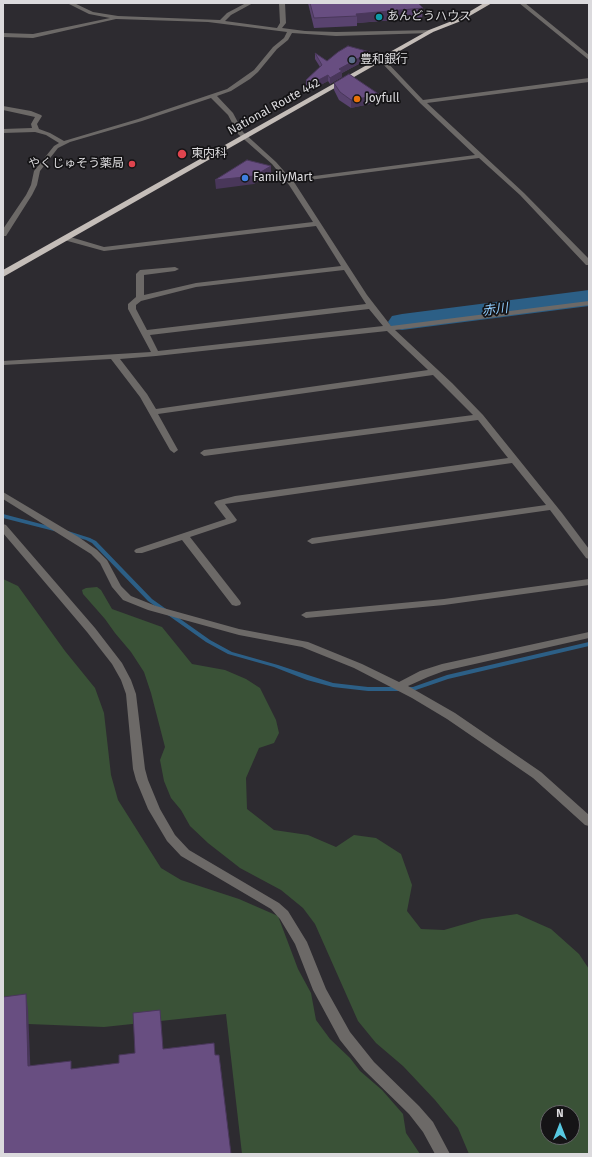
<!DOCTYPE html>
<html>
<head>
<meta charset="utf-8">
<style>
	body { margin:0 }
	#map { position:relative; width:592px; height:1157px; overflow:hidden; background:#2d2b30; font-family:"Fira Sans",sans-serif }
	canvas { display:block }
	.frame { position:absolute; inset:0; border:4px solid #dbdadd; pointer-events:none }
	.north { position:absolute; left:540px; top:1105px; width:40px; height:40px; box-sizing:border-box; background:#151416; border:1px solid #646366; border-radius:50%; rotate:0deg; font-size:11px; font-weight:700; line-height:16px; text-align:center; color:#dbdadd }
	.north::after { content:''; display:block; margin:auto; width:14px; height:18px; background:#57c9e2; clip-path:polygon(50% 0,100% 100%,50% 72%,0 100%) }
</style>
</head>
<body>
<div id="map">
<canvas width="592" height="1157"></canvas>
<div class="frame"></div>
<div class="north">N</div>
</div>
<script>
const c = document.querySelector('canvas').getContext('2d');
c.lineJoin = 'round';
function fill(path, color) { c.fillStyle = color; c.fill(path, 'evenodd'); }
const poly = rows => new Path2D(rows.map(r => 'M' + r).join(''));
function trace(path, color, width, dash) { c.strokeStyle = color; c.lineWidth = width; c.lineCap = dash ? 'butt' : 'round'; c.setLineDash(dash || []); c.stroke(path); }
function write(font, color, halo, rows, align = 'center') {
  c.font = font + ' "Fira Sans","Noto Sans JP",sans-serif'; c.lineWidth = 3.5; c.setLineDash([]); c.textBaseline = 'middle'; c.strokeStyle = halo; c.fillStyle = color; for (const [text, x, y, turn = 0] of rows) {
    c.save(); c.translate(x, y); c.rotate((+turn || 0) * Math.PI / 180); c.textAlign = isNaN(turn) ? turn : align; if (halo) c.strokeText(text, 0, 0); c.fillText(text, 0, 0); c.restore();
  }
}
fill(poly([
	[3,579,18,586,65,651,95,688,104,713,111,775,118,800,161,868,181,880,239,899,278,916,298,969,311,993,316,1020,330,1039,350,1058,360,1071,382,1090,403,1114,406,1133,420,1154,242,1154,226,1014,104,1027,3,1023],
	[97,587,101,590,112,609,162,627,192,664,225,670,246,679,260,688,276,720,279,733,274,743,259,748,246,778,247,809,274,830,308,835,336,847,354,835,376,838,401,854,412,885,407,911,421,929,444,930,482,919,517,914,551,929,579,954,589,969,589,1154,469,1154,458,1128,435,1100,403,1066,376,1043,358,1021,315,924,303,908,281,890,240,868,208,843,190,826,181,810,171,798,164,781,160,760,165,747,151,693,144,672,131,652,115,633,105,619,83,594,82,590,86,588],
	[548,1113,572,1113,572,1137,548,1137]
]), '#3a5237');
fill(poly([
	[3,514,60,529,61,530,58,532,3,518,3,514],
	[68,531,90,538,96,541,152,599,210,640,232,652,278,665,311,676,333,683,368,687,413,687,447,675,589,642,589,646,448,679,413,691,368,691,333,687,307,680,274,667,228,654,206,642,148,601,92,543,86,540,66,534,65,533,66,532,68,531]
]), '#2c5f86');
fill(poly([
	[589,290,589,306,402,330,392,328,388,322,392,316,402,314,589,290]
]), '#2c5f86');
fill(poly([
	[67,3,74,3,93,12,118,16,220,20,227,13,246,3,253,3,231,15,225,21,277,28,280,23,279,3,285,3,286,23,282,28,305,31,336,32,433,30,433,32,431,33,336,36,292,33,288,40,277,49,258,72,250,79,231,91,217,96,233,113,243,132,276,162,291,179,475,155,420,103,380,61,380,59,384,59,423,100,589,78,589,82,427,103,524,193,589,259,589,265,586,265,520,195,479,158,294,182,367,295,391,326,589,301,589,305,395,330,452,383,483,415,562,513,589,549,589,559,586,558,550,510,312,544,307,541,312,538,546,505,512,463,225,504,237,520,235,522,190,537,240,601,241,603,240,605,236,606,232,605,182,540,142,553,136,553,134,551,136,549,226,519,214,503,216,501,235,496,508,458,478,420,204,456,200,453,204,450,473,415,433,375,158,414,178,450,174,453,170,450,140,397,111,359,3,365,3,361,151,352,128,309,128,304,136,297,136,274,140,270,175,267,179,269,175,271,144,275,144,295,196,283,341,266,316,226,104,251,64,240,64,236,67,236,104,247,313,222,289,185,272,164,238,134,228,115,211,98,142,121,70,142,58,148,40,171,37,185,32,195,6,236,3,236,3,229,26,195,31,185,34,171,54,146,59,143,46,135,35,132,3,133,3,129,32,128,31,124,35,117,3,110,3,106,31,111,41,115,42,116,37,124,39,129,50,133,64,141,138,119,227,89,254,70,273,47,284,38,287,32,208,22,116,19,33,38,3,37,3,33,33,34,110,18,89,14,67,3],
	[344,270,366,304,147,330,136,309,136,305,141,301,196,287,344,270],
	[369,309,383,326,158,351,150,335,369,309],
	[387,331,428,370,156,409,147,394,120,359,156,356,387,331],
	[519,3,525,3,589,55,589,60,519,3],
	[3,492,80,538,97,550,107,560,121,586,131,596,156,606,239,629,308,642,362,664,399,682,420,671,442,664,589,632,589,638,444,671,428,677,408,686,455,713,541,772,589,815,589,826,585,825,533,778,447,719,412,698,354,668,302,647,239,635,148,610,123,600,112,587,100,563,91,554,3,499,3,492],
	[3,524,6,525,95,628,122,663,131,680,136,694,145,769,148,780,160,809,175,835,189,850,279,903,288,911,307,942,326,989,350,1032,374,1062,419,1106,433,1122,450,1154,435,1154,423,1132,409,1114,364,1070,340,1040,313,990,295,944,280,919,271,909,181,856,167,841,148,809,136,780,133,769,126,694,121,680,112,664,87,632,3,533,3,524],
	[589,579,589,585,444,605,306,618,301,615,306,612,444,599,589,579]
]), '#6c6967');
fill(poly([
	[484,3,492,3,461,21,433,32,3,277,3,270,429,30,457,19,484,3]
]), '#c4bdb8');
fill(poly([
	[308,3,418,3,423,8,422,18,357,23,357,26,314,28],
	[315,53,327,61,370,58,342,73,342,77,330,84,328,81,309,91,306,86,306,80,320,67,315,59],
	[334,83,380,95,379,102,351,108,339,100,334,90]
]), '#59436f');
fill(poly([
	[402,10,402,19,357,23,357,16,356,14],
	[370,52,370,58,342,73,342,77,330,84,330,78,339,69],
	[328,75,328,81,309,91,309,85],
	[380,95,379,102,351,108,351,100],
	[271,166,271,174,254,184,216,189,215,180],
	[26,994,28,1009,31,1082,28,1066]
]), '#49375a');
const building = poly([
	[310,3,418,3,423,8,356,14,357,16,314,18,310,3],
	[348,46,370,52,339,69,342,71,330,78,328,75,309,85,306,80,322,65,315,53,327,61,338,52,348,46],
	[349,74,380,95,351,100,340,92,334,83,349,74],
	[247,160,271,166,254,176,215,180,247,160],
	[26,994,28,1066,71,1061,71,1069,119,1063,119,1055,135,1053,133,1013,160,1010,163,1049,214,1043,215,1055,219,1055,231,1154,3,1154,3,997,26,994]
]);
fill(building, '#684e81');
trace(building, '#49375a', 1);
for (const [x, y, r, color] of [
	[379,17,4,"#0f9aa8"],
	[352,60,4,"#5c6f8a"],
	[357,99,4,"#e8710a"],
	[182,154,5,"#e0444e"],
	[132,164,4,"#e0444e"],
	[245,178,4,"#3f7fe0"]
]) { const dot = new Path2D(); dot.arc(x, y, r, 0, 2 * Math.PI); c.fillStyle = color; c.fill(dot); trace(dot, '#151416', 1.5); }
write('12px', '#dbdadd', '#151416', [
	["あんどうハウス",387,17],
	["豊和銀行",360,60],
	["Joyfull",365,99],
	["東内科",191,154],
	["やくじゅそう薬局",124,164,"right"],
	["FamilyMart",253,178]
], 'left');
write('12px', '#dbdadd', '#151416', [
	["National Route 442",274,107,-29]
]);
write('italic 13px', '#90cbfb', '#151416', [
	["赤川",495,310,-7]
]);
</script>
</body>
</html>
